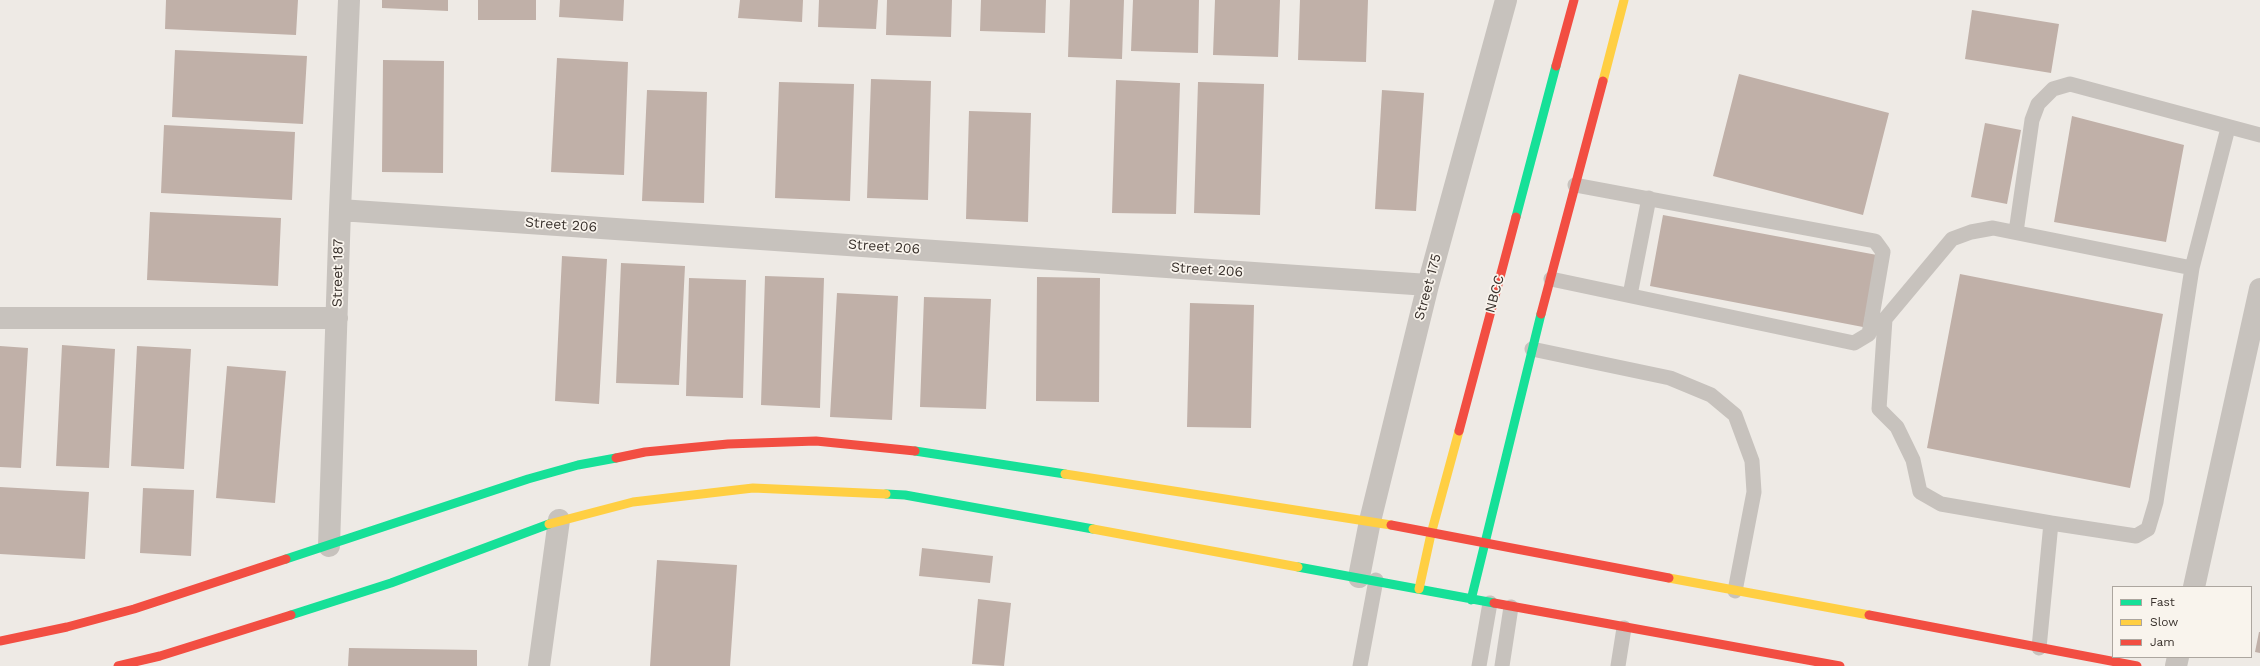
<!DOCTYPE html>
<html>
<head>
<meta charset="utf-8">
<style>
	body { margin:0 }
	#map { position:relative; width:2260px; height:666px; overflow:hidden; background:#eeeae5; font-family:"Work Sans",sans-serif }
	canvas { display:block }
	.legend { position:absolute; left:2112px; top:586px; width:140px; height:72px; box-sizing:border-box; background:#f9f4ed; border:1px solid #aca69f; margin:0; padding:5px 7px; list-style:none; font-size:12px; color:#38302b }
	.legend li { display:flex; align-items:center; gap:8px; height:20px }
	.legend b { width:20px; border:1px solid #aca69f }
</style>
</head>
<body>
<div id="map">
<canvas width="2260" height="666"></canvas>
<ul class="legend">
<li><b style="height:5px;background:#16e098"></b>Fast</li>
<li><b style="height:5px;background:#ffcf43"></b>Slow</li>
<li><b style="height:5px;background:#f24e42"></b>Jam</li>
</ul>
</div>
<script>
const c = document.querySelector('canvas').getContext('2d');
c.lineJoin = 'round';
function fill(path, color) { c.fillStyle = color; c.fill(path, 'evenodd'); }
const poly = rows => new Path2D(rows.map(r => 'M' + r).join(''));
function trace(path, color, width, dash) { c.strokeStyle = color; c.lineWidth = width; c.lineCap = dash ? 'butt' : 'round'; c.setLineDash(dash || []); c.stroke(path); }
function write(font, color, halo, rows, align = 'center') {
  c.font = font + ' "Work Sans",sans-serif'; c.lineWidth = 3.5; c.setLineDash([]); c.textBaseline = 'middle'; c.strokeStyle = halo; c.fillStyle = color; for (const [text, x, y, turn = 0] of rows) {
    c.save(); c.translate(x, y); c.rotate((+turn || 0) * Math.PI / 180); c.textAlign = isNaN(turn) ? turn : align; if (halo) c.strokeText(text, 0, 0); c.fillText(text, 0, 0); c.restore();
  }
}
fill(poly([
	[166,0,298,0,296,35,165,29],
	[382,0,448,0,448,11,382,8],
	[478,0,536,0,536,20,478,20],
	[560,0,624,0,623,21,559,17],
	[740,0,803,0,802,22,738,18],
	[819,0,878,0,876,29,818,27],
	[887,0,952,0,951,37,886,35],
	[981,0,1046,0,1045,33,980,31],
	[1070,0,1124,0,1122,59,1068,57],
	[1133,0,1199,0,1198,53,1131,51],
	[1215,0,1280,0,1278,57,1213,55],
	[1300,0,1368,0,1366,62,1298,60],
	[1972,10,2059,24,2051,73,1965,59],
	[175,50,307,56,303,124,172,117],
	[557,58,628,62,624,175,551,172],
	[383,60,444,61,443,173,382,172],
	[1739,74,1889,113,1863,215,1713,176],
	[871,79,931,81,928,200,867,198],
	[1116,80,1180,83,1176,214,1112,213],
	[779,82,854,84,850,201,775,198],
	[1198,82,1264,84,1260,215,1194,213],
	[647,90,707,92,704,203,642,201],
	[1382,90,1424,93,1416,211,1375,209],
	[969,111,1031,113,1028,222,966,219],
	[2072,116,2184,145,2166,242,2054,222],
	[1985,123,2021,130,2007,204,1971,197],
	[164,125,295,132,292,200,161,193],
	[150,212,281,218,278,286,147,280],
	[1663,215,1877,255,1863,327,1650,286],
	[562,256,607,259,599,404,555,401],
	[621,263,685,266,679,385,616,383],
	[1960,274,2163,314,2130,488,1927,448],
	[765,276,824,278,820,408,761,405],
	[1037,277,1100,278,1099,402,1036,401],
	[689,278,746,280,743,398,686,396],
	[837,293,898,296,892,420,830,417],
	[924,297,991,299,986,409,920,407],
	[1190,303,1254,305,1251,428,1187,427],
	[62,345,115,349,109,468,56,466],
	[0,346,28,348,21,468,0,467],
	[137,346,191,349,184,469,131,466],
	[227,366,286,371,275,503,216,498],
	[0,487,89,492,85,559,0,554],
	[143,488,194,490,191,556,140,553],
	[922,548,993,556,990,583,919,576],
	[657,560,737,565,730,666,650,666],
	[978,599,1011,603,1004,666,972,664],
	[2259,632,2260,632,2260,653,2255,652],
	[349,648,477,650,477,666,348,666]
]), '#c0b0a8');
trace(poly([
	[2016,232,2032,120,2038,104,2053,89,2070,84,2260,135],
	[2192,268,2228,128],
	[1551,279,1854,343,1869,334,1883,252,1875,241,1575,185],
	[1630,295,1649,198],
	[1532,349,1670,378,1711,395,1735,415,1752,461,1754,492,1735,591],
	[2039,648,2051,523,2136,536,2148,529,2156,502,2192,268,1993,228,1971,232,1952,239,1885,319,1879,409,1897,427,1913,460,1920,492,1941,504,2051,523],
	[1360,666,1376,580],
	[1479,666,1490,603],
	[1502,666,1511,607],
	[1618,666,1624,628]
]), '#c7c2bd', 15);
trace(poly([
	[340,210,1428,285],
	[0,318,337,318],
	[329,546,340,210,349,0],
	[1359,577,1370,521,1428,285,1506,0],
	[2194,587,2260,289],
	[539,666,559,520],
	[2176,666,2178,657]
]), '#c7c2bd', 22);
trace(poly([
	[1516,217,1556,66],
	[915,451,1065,474],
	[886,494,905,495,1093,529],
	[286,559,528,479,578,465,616,458],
	[1298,567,1494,603],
	[1471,600,1541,314],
	[291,615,391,583,549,524]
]), '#16e098', 9);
trace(poly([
	[1603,81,1624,0],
	[1065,474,1391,525],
	[549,524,633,502,753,488,886,494],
	[1093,529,1298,567],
	[1669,578,1869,615],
	[1419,589,1431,534,1459,431]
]), '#ffcf43', 9);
trace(poly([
	[1556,66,1574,0],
	[1541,314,1603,81],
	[1459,431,1516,217],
	[616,458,645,452,728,444,816,441,915,451],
	[1391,525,1669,578],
	[1494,603,1840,666],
	[1869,615,2137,666],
	[0,641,67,627,134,609,286,559],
	[118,666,160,656,291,615]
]), '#f24e42', 9);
write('14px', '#38302b', '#f9f4ed', [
	["Street 206",561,225,4],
	["Street 206",884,247,4],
	["Street 206",1207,270,4],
	["Street 187",338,273,-89],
	["Street 175",1428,287,-75],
	["NBCC",1495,294,-75]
]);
</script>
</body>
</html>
